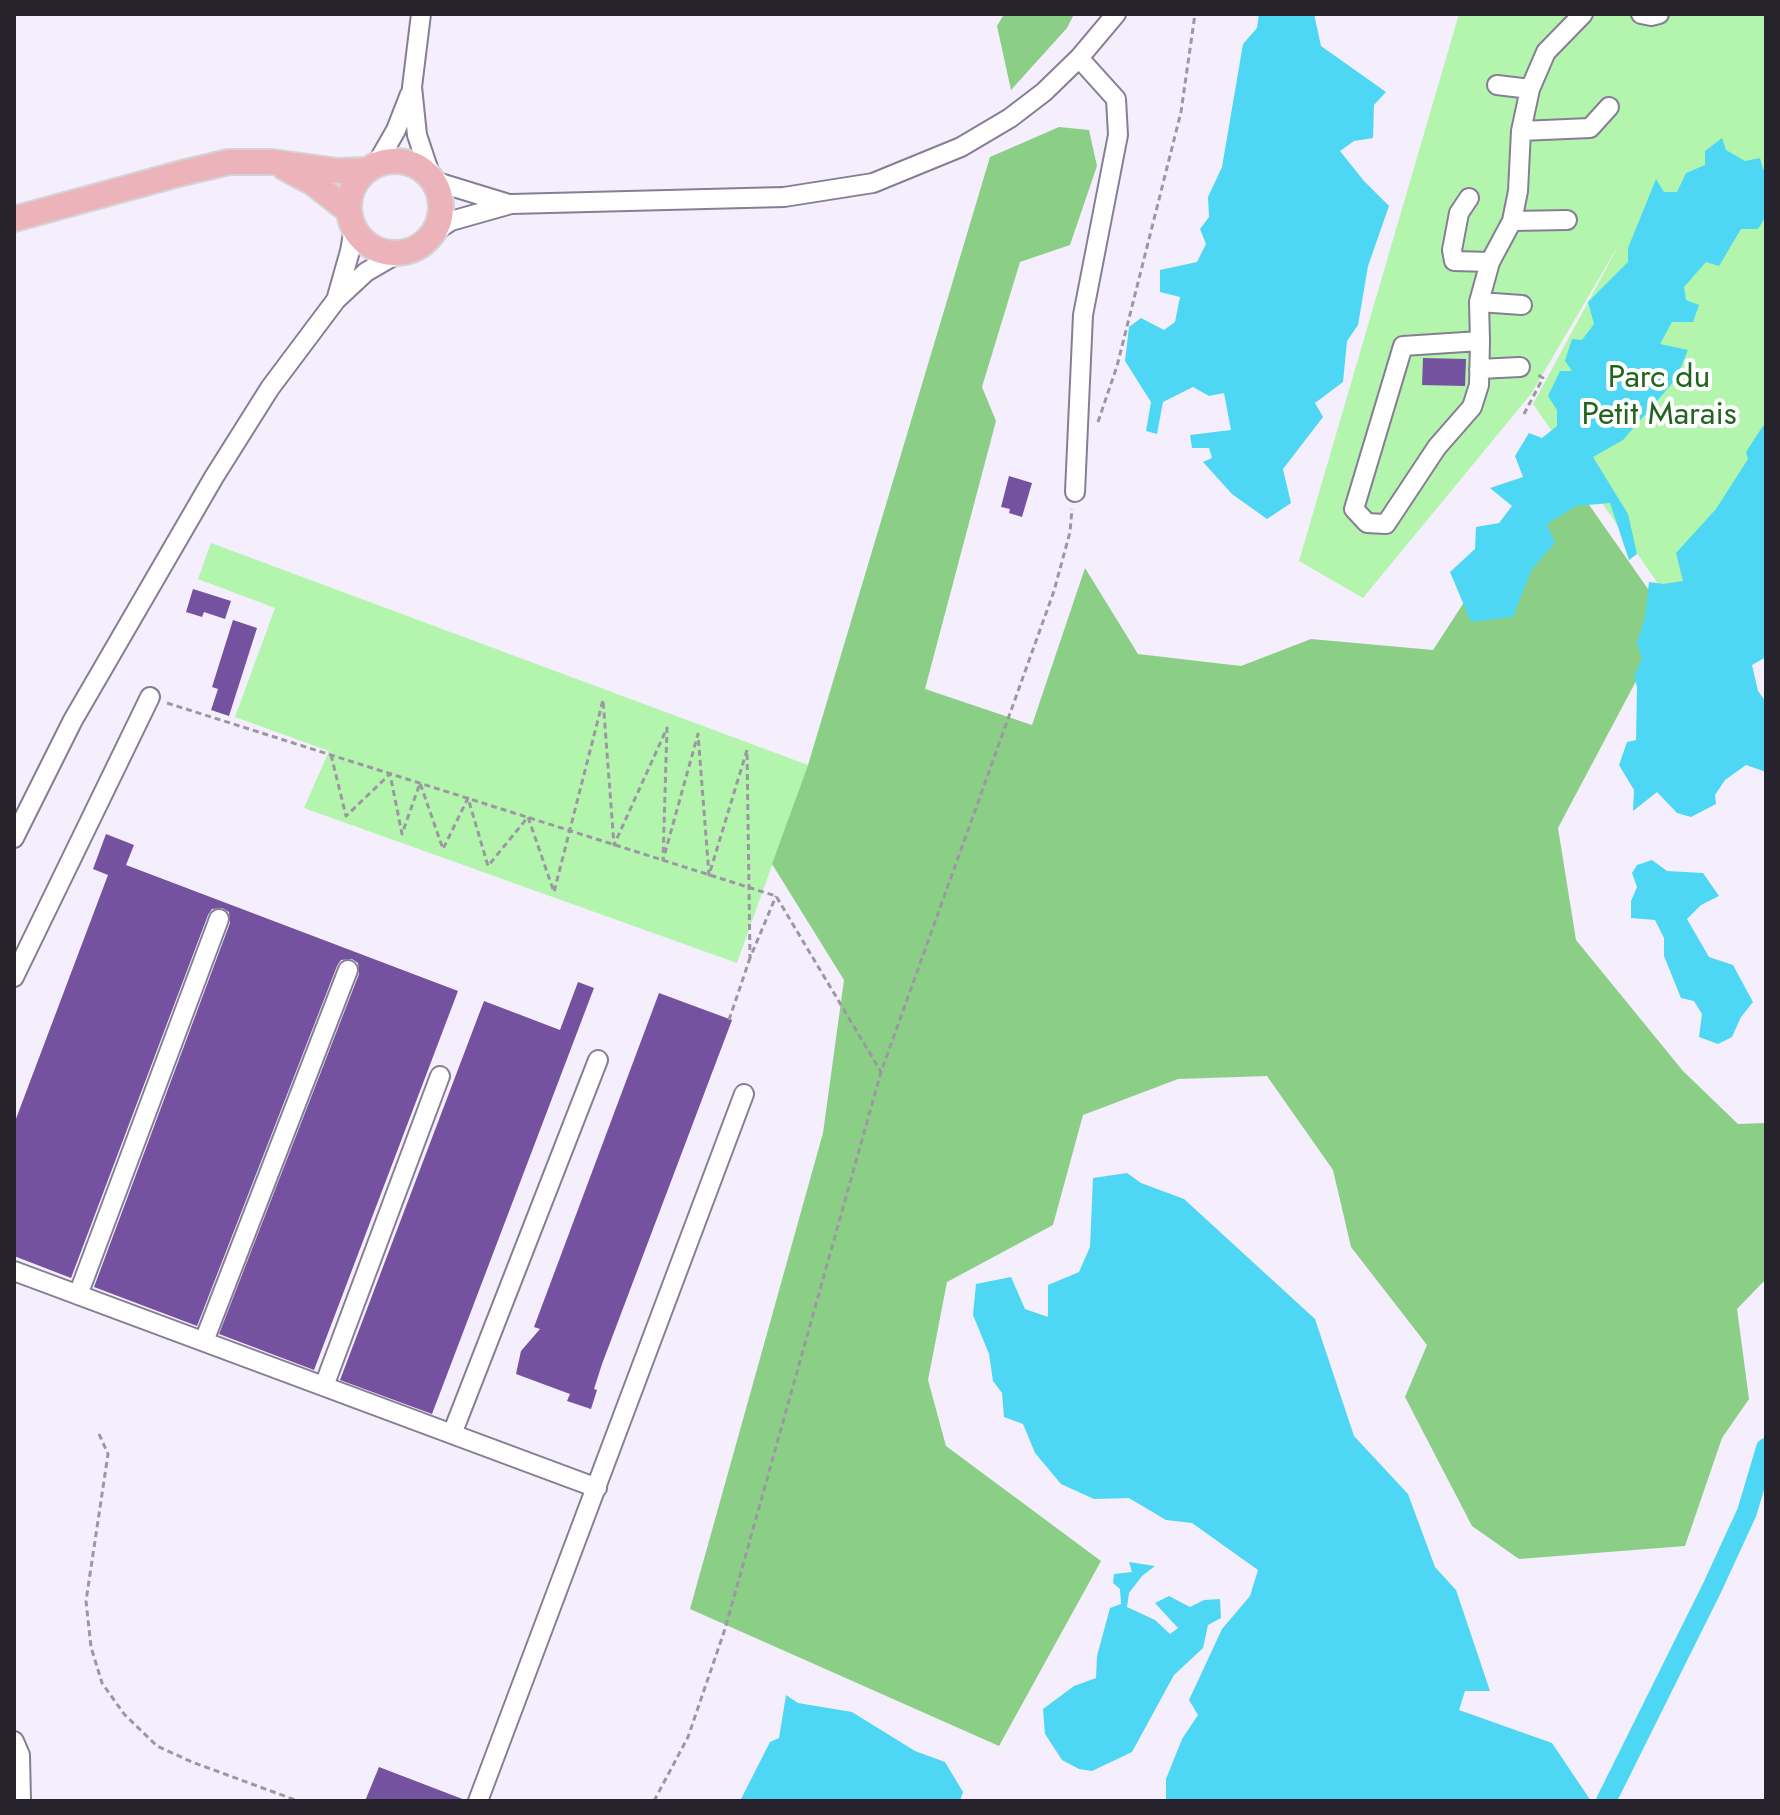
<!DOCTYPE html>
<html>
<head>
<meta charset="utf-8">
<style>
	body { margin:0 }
	#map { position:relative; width:1780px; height:1815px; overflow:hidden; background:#f4eefd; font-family:Jost,sans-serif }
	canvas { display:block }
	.frame { position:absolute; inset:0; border:16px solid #27232c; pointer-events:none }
</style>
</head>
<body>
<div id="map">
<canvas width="1780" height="1815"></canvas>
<div class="frame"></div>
</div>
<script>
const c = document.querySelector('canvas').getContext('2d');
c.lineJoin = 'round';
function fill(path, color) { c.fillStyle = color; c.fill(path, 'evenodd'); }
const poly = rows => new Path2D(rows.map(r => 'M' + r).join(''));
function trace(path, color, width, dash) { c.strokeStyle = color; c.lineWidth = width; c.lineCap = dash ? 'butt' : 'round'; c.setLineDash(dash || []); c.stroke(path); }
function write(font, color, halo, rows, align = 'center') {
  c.font = font + ' Jost,sans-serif'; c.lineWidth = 8; c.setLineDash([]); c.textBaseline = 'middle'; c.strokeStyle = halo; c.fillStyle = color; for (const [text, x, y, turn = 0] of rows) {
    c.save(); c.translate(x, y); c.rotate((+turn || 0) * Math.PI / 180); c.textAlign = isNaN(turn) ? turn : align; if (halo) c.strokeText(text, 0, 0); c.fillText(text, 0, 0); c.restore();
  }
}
fill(poly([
	[1459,14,1766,14,1766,501,1700,644,1533,404,1621,241,1531,394,1363,598,1299,561],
	[211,543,808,765,737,963,304,808,329,751,235,717,275,608,198,579]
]), '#b4f5ae');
fill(poly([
	[1004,14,1074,14,1067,28,1011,90,997,26],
	[1059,127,1089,130,1097,166,1070,245,1020,262,982,387,996,421,925,689,1032,725,1085,568,1138,654,1241,666,1311,639,1433,650,1557,459,1669,619,1558,828,1576,940,1683,1071,1738,1124,1766,1123,1766,1279,1737,1309,1749,1399,1722,1438,1685,1546,1519,1559,1472,1526,1405,1397,1427,1345,1351,1247,1333,1170,1267,1076,1178,1079,1083,1115,1053,1225,947,1282,928,1380,946,1446,1101,1561,999,1746,690,1609,823,1133,844,980,772,864,808,765,990,157]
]), '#8bcf86');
fill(poly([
	[1259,14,1314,14,1321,46,1386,92,1374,105,1373,138,1354,141,1340,151,1364,181,1389,206,1368,266,1358,325,1347,341,1343,382,1315,403,1323,417,1283,469,1291,503,1267,519,1232,494,1203,462,1212,458,1209,448,1192,448,1190,435,1231,430,1224,393,1209,396,1193,387,1163,402,1157,434,1146,431,1151,402,1125,361,1129,327,1141,318,1164,330,1175,322,1180,297,1160,292,1160,270,1197,262,1206,244,1200,229,1209,217,1208,197,1222,167,1243,44,1257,28],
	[1722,138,1726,150,1745,161,1760,158,1763,169,1766,170,1766,216,1758,229,1741,229,1719,266,1706,262,1684,287,1686,300,1699,305,1693,322,1672,322,1660,344,1688,350,1676,379,1623,440,1593,457,1628,514,1637,554,1629,560,1610,503,1576,506,1547,524,1555,543,1532,569,1513,617,1471,622,1450,572,1475,549,1476,527,1499,523,1512,506,1490,488,1523,477,1515,456,1529,433,1542,438,1557,426,1557,410,1548,396,1560,371,1572,371,1565,361,1572,339,1582,340,1594,324,1588,302,1628,262,1628,248,1656,179,1664,192,1677,192,1686,173,1705,165,1705,151],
	[1766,425,1766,657,1752,665,1758,691,1766,702,1766,772,1746,765,1725,780,1715,795,1716,804,1691,817,1677,813,1657,792,1633,811,1634,790,1619,765,1627,742,1636,740,1637,687,1634,676,1642,659,1637,643,1645,617,1649,582,1663,584,1683,581,1676,553,1716,509,1748,459,1746,452,1763,426],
	[1652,860,1667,871,1703,873,1719,896,1701,905,1687,919,1709,957,1733,965,1753,1002,1741,1017,1732,1037,1718,1044,1699,1037,1702,1014,1694,1001,1681,998,1664,956,1664,938,1655,920,1631,918,1631,901,1637,887,1632,873,1637,865],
	[1127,1173,1141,1183,1184,1199,1315,1319,1354,1436,1408,1494,1435,1567,1456,1590,1490,1691,1465,1691,1459,1710,1552,1743,1591,1801,1166,1801,1166,1779,1182,1739,1198,1715,1189,1700,1222,1629,1250,1596,1258,1570,1192,1523,1166,1520,1129,1498,1094,1499,1061,1484,1035,1453,1023,1424,1004,1417,1002,1393,993,1381,989,1354,973,1315,976,1284,1011,1277,1025,1309,1048,1317,1048,1285,1079,1272,1090,1247,1093,1178],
	[1129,1562,1155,1566,1142,1576,1129,1593,1127,1607,1155,1620,1170,1634,1178,1628,1155,1603,1169,1596,1190,1607,1204,1600,1220,1599,1221,1618,1208,1625,1203,1648,1174,1675,1132,1752,1092,1771,1079,1769,1062,1760,1045,1734,1043,1709,1074,1686,1096,1678,1097,1656,1110,1608,1121,1604,1120,1589,1113,1583,1114,1574,1132,1572],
	[786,1695,798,1703,852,1712,915,1751,945,1762,963,1792,960,1801,740,1801,770,1742,779,1738]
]), '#4dd7f4');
trace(poly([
	[1606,1801,1712,1588,1747,1512,1766,1448]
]), '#4dd7f4', 20);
fill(poly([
	[1423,358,1466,359,1465,386,1422,385],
	[1009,476,1032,483,1022,517,1009,513,1010,509,1001,507],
	[193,589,231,601,225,619,204,612,202,617,186,612],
	[233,620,257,628,229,716,211,710,218,689,212,687],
	[106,834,134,845,126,865,458,991,314,1370,219,1334,359,974,358,963,352,959,341,960,337,966,197,1326,94,1287,230,923,229,912,222,908,212,909,208,915,71,1278,14,1256,14,1124,108,875,93,869],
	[578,982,594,988,432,1414,340,1380,484,1001,560,1030],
	[659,993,732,1020,602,1364,594,1389,597,1390,591,1409,567,1401,570,1394,516,1374,521,1351,540,1329,534,1327],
	[379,1767,465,1800,465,1801,365,1801]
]), '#7452a0');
const minor = poly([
	[421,14,412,87,417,135,431,177],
	[1641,14,1651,16,1659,14],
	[1497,85,1530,89],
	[1521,131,1590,128,1609,107],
	[376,165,396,130,410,94],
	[434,181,509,204],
	[1469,198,1459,213,1452,250,1454,261,1490,262],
	[1512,221,1567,220],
	[434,232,451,221,511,204,784,197,873,183,961,147,1010,118,1044,92,1079,58,1116,14],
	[337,297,350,251,354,228],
	[1479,302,1522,305],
	[1480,341,1403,346,1354,509,1367,523,1386,524,1437,447,1472,407,1479,385,1480,341,1479,302,1490,262,1512,221,1518,191,1521,131,1530,89,1546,52,1583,14],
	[1479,369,1520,367],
	[1075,492,1083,315,1118,135,1116,99,1079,58],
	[14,838,73,720,214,477,270,388,336,300,366,272,397,254],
	[14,977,150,697],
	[14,1271,597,1488],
	[78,1295,219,919],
	[204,1341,348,970],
	[324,1386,440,1076],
	[452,1434,598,1060],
	[14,1741,20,1755,21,1801],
	[478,1801,744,1094]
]);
const major = poly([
	'349 207a46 46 0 1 1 92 0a46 46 0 1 1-92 0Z',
	[285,168,313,183,349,211],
	[14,219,182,173,229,162,272,162,338,171,367,170]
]);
trace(minor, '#867e94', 22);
trace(major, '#d4d3d5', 28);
trace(poly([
	[1524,414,1543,378,1538,375],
	[1098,422,1117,366,1181,112,1195,14],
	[167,703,776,896,881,1072],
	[331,755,346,816,390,774,402,834,420,783,443,849,468,798,488,866,528,817,554,892,603,700,614,845,667,728,663,860,698,734,709,875,747,750,750,958,776,896],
	[729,1020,750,958],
	[99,1434,108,1454,86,1601,91,1647,102,1683,124,1714,157,1746,192,1762,298,1801],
	[654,1801,688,1737,725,1629,881,1072,1054,591,1070,532,1072,509]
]), '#9c97a3', 3, [6, 4]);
trace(minor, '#fff', 18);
trace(major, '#ecb4ba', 24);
write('32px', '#21641f', '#fff', [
	["Parc du",1659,379],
	["Petit Marais",1659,416]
]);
</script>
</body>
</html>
